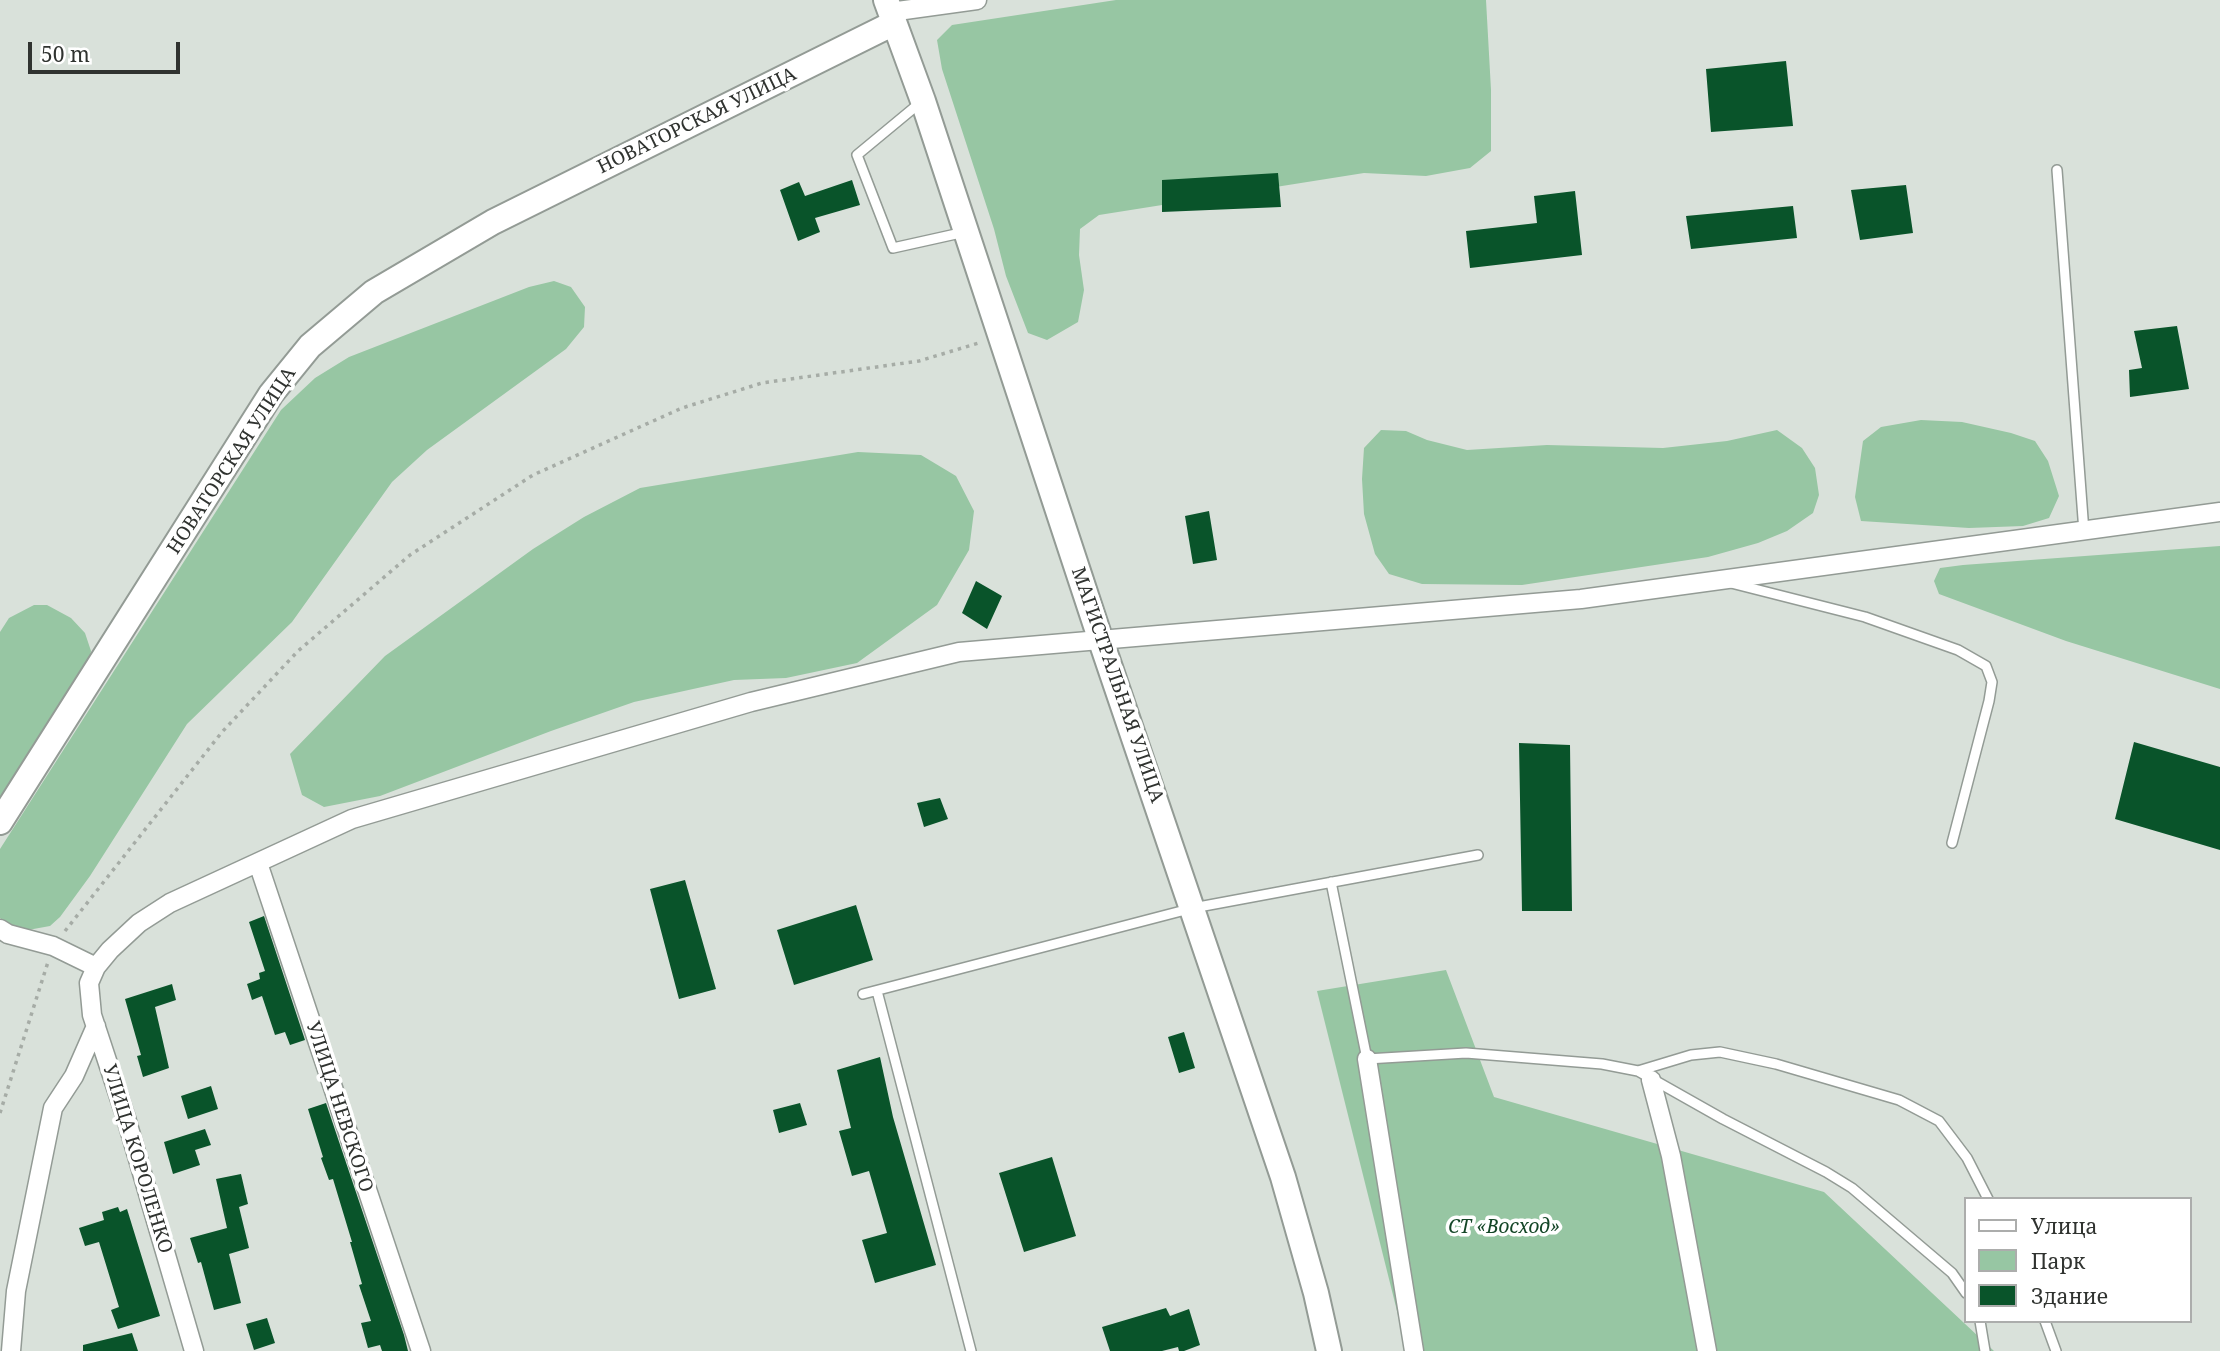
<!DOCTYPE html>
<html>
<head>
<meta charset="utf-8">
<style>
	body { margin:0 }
	#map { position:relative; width:2220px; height:1351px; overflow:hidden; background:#d9e1da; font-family:"Noto Serif",serif }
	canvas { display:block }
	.legend { position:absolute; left:1964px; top:1197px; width:228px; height:126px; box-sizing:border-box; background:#fff; border:2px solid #acadac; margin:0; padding:9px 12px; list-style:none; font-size:21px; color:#303330 }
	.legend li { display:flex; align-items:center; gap:14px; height:35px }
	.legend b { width:35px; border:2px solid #acadac }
	.scale { position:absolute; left:28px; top:42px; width:152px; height:32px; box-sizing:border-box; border:4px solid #303330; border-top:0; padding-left:9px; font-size:21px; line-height:24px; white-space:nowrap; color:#303330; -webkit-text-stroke:5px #fff; paint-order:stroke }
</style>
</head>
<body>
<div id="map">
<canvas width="2220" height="1351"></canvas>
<ul class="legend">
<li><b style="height:9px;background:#fff"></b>Улица</li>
<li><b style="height:19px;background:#97c6a3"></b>Парк</li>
<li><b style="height:19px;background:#09542a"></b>Здание</li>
</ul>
<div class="scale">50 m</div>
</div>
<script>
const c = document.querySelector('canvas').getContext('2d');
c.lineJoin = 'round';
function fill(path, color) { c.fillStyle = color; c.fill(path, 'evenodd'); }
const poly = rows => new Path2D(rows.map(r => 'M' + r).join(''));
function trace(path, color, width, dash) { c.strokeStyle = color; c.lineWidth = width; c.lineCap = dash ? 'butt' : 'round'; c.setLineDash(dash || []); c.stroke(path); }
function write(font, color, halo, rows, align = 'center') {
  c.font = font + ' "Noto Serif",serif'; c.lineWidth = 7; c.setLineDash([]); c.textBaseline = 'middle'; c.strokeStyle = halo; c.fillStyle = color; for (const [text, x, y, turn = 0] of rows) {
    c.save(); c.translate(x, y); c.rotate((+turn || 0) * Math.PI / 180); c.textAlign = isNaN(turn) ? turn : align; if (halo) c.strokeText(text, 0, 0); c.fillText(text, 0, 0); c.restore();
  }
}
fill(poly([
	[1116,0,1486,0,1491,90,1491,151,1470,168,1426,176,1364,173,1099,215,1080,229,1079,255,1084,290,1078,322,1047,340,1028,333,1006,276,994,229,942,69,937,40,952,25],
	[554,281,571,287,585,307,584,327,566,349,427,450,392,482,292,622,187,724,90,876,60,917,50,926,28,930,6,923,0,918,0,849,281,410,315,378,349,357,529,287],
	[1921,420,1962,422,2011,433,2035,441,2048,461,2059,496,2049,518,2023,526,1969,528,1861,521,1855,497,1863,441,1881,427],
	[1381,430,1406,431,1427,440,1467,450,1547,445,1663,448,1727,441,1777,430,1802,448,1815,468,1819,495,1813,513,1787,531,1758,543,1708,557,1522,585,1422,584,1389,574,1375,554,1364,514,1362,479,1364,448],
	[858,452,921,455,956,476,974,511,969,550,937,605,857,663,786,678,734,680,634,702,551,731,380,796,324,807,302,795,290,754,385,656,533,549,584,517,640,488],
	[2220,546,2220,689,2066,641,1939,594,1934,581,1940,568,1963,565],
	[34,605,47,605,71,618,85,633,91,651,88,666,0,804,0,632,9,618],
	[1446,970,1494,1097,1824,1192,1994,1351,1407,1351,1317,991]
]), '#97c6a3');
fill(poly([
	[1786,61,1793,126,1711,132,1706,69],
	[1278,173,1281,207,1162,212,1162,180],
	[852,180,860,205,815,218,820,232,798,241,780,190,799,182,805,196],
	[1906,185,1913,233,1860,240,1851,190],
	[1575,191,1582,255,1470,268,1466,231,1537,223,1534,196],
	[1793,206,1797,238,1691,249,1686,216],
	[2177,326,2189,389,2130,397,2129,370,2142,368,2134,331],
	[1209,511,1217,560,1193,564,1185,516],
	[976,581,1002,596,987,629,962,613],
	[2134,742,2220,767,2220,850,2115,819],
	[1519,743,1570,745,1572,911,1522,911],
	[940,798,948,819,924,827,917,803],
	[685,880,716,989,679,999,650,889],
	[856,905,873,960,794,985,777,930],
	[264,916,305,1040,290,1045,285,1032,275,1035,262,996,252,1000,247,984,260,979,259,973,265,971,249,922],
	[172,984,176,1000,155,1007,169,1068,143,1077,137,1056,141,1055,125,999],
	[1184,1032,1195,1068,1179,1073,1168,1037],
	[880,1057,893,1117,936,1265,875,1283,862,1240,887,1233,869,1171,852,1176,839,1131,851,1128,837,1070],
	[211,1086,218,1109,188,1119,181,1096],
	[326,1103,404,1335,408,1351,382,1351,380,1345,368,1348,361,1323,371,1321,359,1285,362,1284,350,1242,352,1242,333,1179,329,1180,321,1158,323,1157,308,1109],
	[800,1103,807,1125,779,1133,773,1110],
	[205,1129,211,1145,195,1150,200,1165,173,1174,164,1142],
	[1052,1157,1076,1236,1024,1252,999,1173],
	[241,1174,248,1204,239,1207,249,1248,229,1254,241,1303,214,1310,201,1262,198,1263,190,1238,227,1228,216,1179],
	[118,1207,120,1212,127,1209,160,1316,118,1329,111,1310,119,1307,99,1242,85,1246,79,1228,104,1220,102,1212],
	[1166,1308,1170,1316,1189,1309,1200,1345,1184,1351,1179,1351,1178,1347,1162,1351,1110,1351,1102,1327],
	[267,1318,275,1343,254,1350,246,1324],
	[132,1333,138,1351,83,1351,83,1345]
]), '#09542a');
const lane = poly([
	[921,102,857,155,893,248,965,232],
	[2057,170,2084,532],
	[1731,583,1865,617,1958,650,1986,666,1992,682,1989,701,1952,843],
	[1331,882,1367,1059,1466,1053,1602,1064,1638,1071,1723,1119,1826,1172,1852,1188,1952,1273,1966,1293],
	[877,991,971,1351],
	[863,994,1193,908,1478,855],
	[1638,1071,1691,1055,1720,1052,1776,1064,1899,1100,1939,1121,1967,1158,1988,1199],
	[1980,1321,1985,1351],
	[2045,1321,2056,1351]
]);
const street = poly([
	[890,12,977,0],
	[258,863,421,1351],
	[0,929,8,934,53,946,96,967],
	[1367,1059,1414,1351],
	[1651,1080,1671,1156,1707,1351],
	[11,1351,16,1291,53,1108,74,1076,96,1026],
	[194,1351,126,1118,92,1015,89,983,96,967,110,950,139,923,170,903,352,819,751,702,959,652,1581,599,2220,512]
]);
const secondary = poly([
	[886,0,923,101,1100,638,1283,1177,1316,1293,1329,1351],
	[0,822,271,394,310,346,374,292,493,222,894,23]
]);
trace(lane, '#939b95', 12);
trace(street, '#939b95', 21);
trace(secondary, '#939b95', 28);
trace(poly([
	[65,931,222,732,298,651,410,555,533,475,682,408,762,383,919,361,982,342],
	[0,1113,48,962]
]), '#a6aca6', 3.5, [3.5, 5]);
trace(lane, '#fff', 9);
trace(street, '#fff', 18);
trace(secondary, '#fff', 24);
write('19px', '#303330', '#fff', [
	["НОВАТОРСКАЯ УЛИЦА",697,121,-26],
	["НОВАТОРСКАЯ УЛИЦА",232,461,-57],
	["МАГИСТРАЛЬНАЯ УЛИЦА",1117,685,71],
	["УЛИЦА НЕВСКОГО",339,1107,72],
	["УЛИЦА КОРОЛЕНКО",137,1159,73]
]);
write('italic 19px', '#144627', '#fff', [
	["СТ «Восход»",1504,1228]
]);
</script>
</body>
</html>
